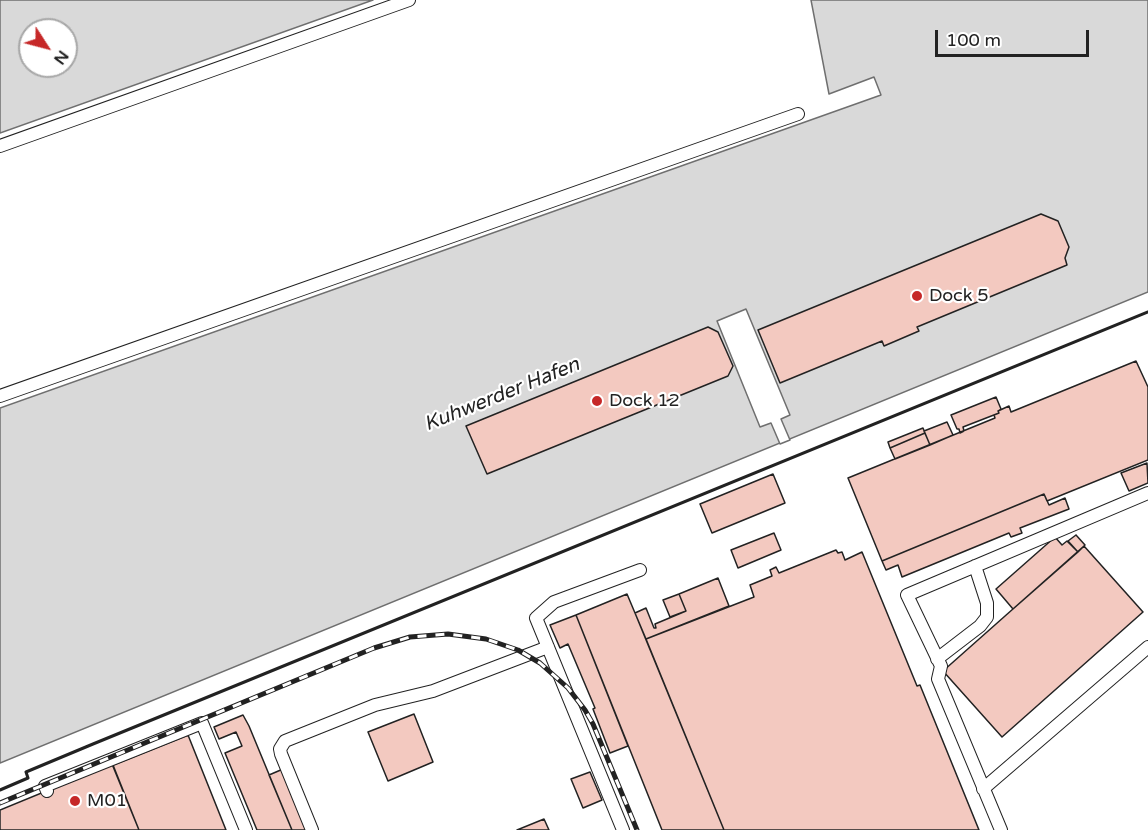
<!DOCTYPE html>
<html>
<head>
<meta charset="utf-8">
<style>
	body { margin:0 }
	#map { position:relative; width:1148px; height:830px; overflow:hidden; background:#fff; font-family:"Varela Round",sans-serif }
	canvas { display:block }
	.north { position:absolute; left:18px; top:18px; width:60px; height:60px; box-sizing:border-box; background:#fff; border:2px solid #a7a7a7; border-radius:50%; rotate:126deg; font-size:16px; font-weight:700; line-height:24px; text-align:center; color:#222 }
	.north::after { content:''; display:block; margin:auto; width:21px; height:27px; background:#c62828; clip-path:polygon(50% 0,100% 100%,50% 72%,0 100%) }
	.scale { position:absolute; left:935px; top:30px; width:154px; height:27px; box-sizing:border-box; border:3px solid #222; border-top:0; padding-left:8px; font-size:18px; line-height:21px; white-space:nowrap; color:#222; -webkit-text-stroke:4px #fff; paint-order:stroke }
</style>
</head>
<body>
<div id="map">
<canvas width="1148" height="830"></canvas>
<div class="north">N</div>
<div class="scale">100 m</div>
</div>
<script>
const c = document.querySelector('canvas').getContext('2d');
c.lineJoin = 'round';
function fill(path, color) { c.fillStyle = color; c.fill(path, 'evenodd'); }
const poly = rows => new Path2D(rows.map(r => 'M' + r).join(''));
function trace(path, color, width, dash) { c.strokeStyle = color; c.lineWidth = width; c.lineCap = dash ? 'butt' : 'round'; c.setLineDash(dash || []); c.stroke(path); }
function write(font, color, halo, rows, align = 'center') {
  c.font = font + ' "Varela Round",sans-serif'; c.lineWidth = 4.5; c.setLineDash([]); c.textBaseline = 'middle'; c.strokeStyle = halo; c.fillStyle = color; for (const [text, x, y, turn = 0] of rows) {
    c.save(); c.translate(x, y); c.rotate((+turn || 0) * Math.PI / 180); c.textAlign = isNaN(turn) ? turn : align; if (halo) c.strokeText(text, 0, 0); c.fillText(text, 0, 0); c.restore();
  }
}
const water = poly([
	[0,0,373,0,0,133,0,0],
	[30,30,66,30,66,66,30,66,30,30],
	[811,0,1148,0,1148,292,0,763,0,408,881,95,874,77,829,94,811,0]
]);
fill(water, '#d9d9d9');
trace(water, '#6f6f6f', 1.5);
const pier = poly([
	[746,309,790,415,781,419,790,440,780,444,771,423,760,427,717,321,746,309]
]);
fill(pier, '#fff');
trace(pier, '#6f6f6f', 1.5);
const building = poly([
	[1041,214,1058,221,1069,247,1065,258,1067,265,917,327,919,331,884,346,882,341,780,383,758,330,1041,214],
	[708,327,718,332,733,366,728,376,487,474,466,426,708,327],
	[1136,361,1148,387,1148,460,1047,501,1044,494,882,561,848,478,995,418,994,415,999,413,998,411,1009,406,1011,412,1136,361],
	[996,397,1001,409,998,411,999,413,963,427,964,431,960,433,959,429,957,429,951,415,996,397],
	[947,422,953,435,930,445,924,431,947,422],
	[923,428,925,433,890,448,888,442,923,428],
	[925,433,930,445,895,459,890,448,925,433],
	[1147,463,1148,483,1129,491,1121,473,1147,463],
	[773,474,785,503,712,533,700,504,773,474],
	[1044,494,1049,505,1065,498,1069,509,1020,528,1022,533,1011,537,1009,533,902,577,898,565,886,570,882,561,1044,494],
	[774,533,781,550,738,568,731,550,774,533],
	[1076,535,1085,545,1078,552,1068,541,1076,535],
	[1055,537,1062,545,1067,541,1078,552,1013,609,996,589,1055,537],
	[1084,546,1143,612,1002,737,943,671,1084,546],
	[836,550,838,553,842,552,845,560,862,552,917,686,920,685,979,830,724,830,646,639,754,597,750,585,772,576,770,570,776,567,779,573,836,550],
	[718,578,729,606,646,639,635,613,646,608,654,628,656,628,655,624,686,611,679,594,718,578],
	[627,594,635,613,724,830,662,830,576,615,627,594],
	[679,594,686,611,670,617,663,600,679,594],
	[576,615,628,746,610,753,593,709,595,708,568,644,560,648,550,625,576,615],
	[414,714,433,762,388,781,368,732,414,714],
	[243,715,249,726,292,830,257,830,225,753,242,746,236,732,219,739,214,727,243,715],
	[188,735,226,830,139,830,113,765,188,735],
	[112,764,139,830,0,830,0,810,112,764],
	[283,769,307,830,292,830,269,775,283,769],
	[590,772,602,800,583,808,571,779,590,772],
	[544,819,549,830,517,830,544,819]
]);
fill(building, '#f3c9c0');
trace(building, '#222', 1.5);
const minor = poly([
	[0,146,409,0],
	[0,396,798,114],
	[937,659,980,626,987,617,987,603,975,566],
	[983,789,1148,647],
	[47,791,45,786,202,723,246,830],
	[312,830,281,754,280,749,285,741,375,705,433,691,548,647],
	[623,830,536,618,554,602,640,570],
	[1001,830,938,679,941,666,907,595,1148,493]
]);
trace(minor, '#222', 14);
trace(minor, '#fff', 12);
const rail = poly([
	[0,803,374,648,410,637,448,634,486,639,518,650,540,663,568,688,585,710,593,724,637,830]
]);
trace(rail, '#222', 5);
trace(rail, '#fff', 3, [9]);
trace(poly([
	[0,790,28,778,26,772,93,744,1148,312]
]), '#222', 3);
for (const [x, y, r, color] of [
	[917,296,6,"#c62828"],
	[597,401,6,"#c62828"],
	[75,801,6,"#c62828"]
]) { const dot = new Path2D(); dot.arc(x, y, r, 0, 2 * Math.PI); c.fillStyle = color; c.fill(dot); trace(dot, '#fff', 2); }
write('18px', '#222', '#fff', [
	["Dock 5",929,296],
	["Dock 12",609,401],
	["M01",87,801]
], 'left');
write('italic 20px', '#222', '#fff', [
	["Kuhwerder Hafen",502,395,-22]
]);
</script>
</body>
</html>
